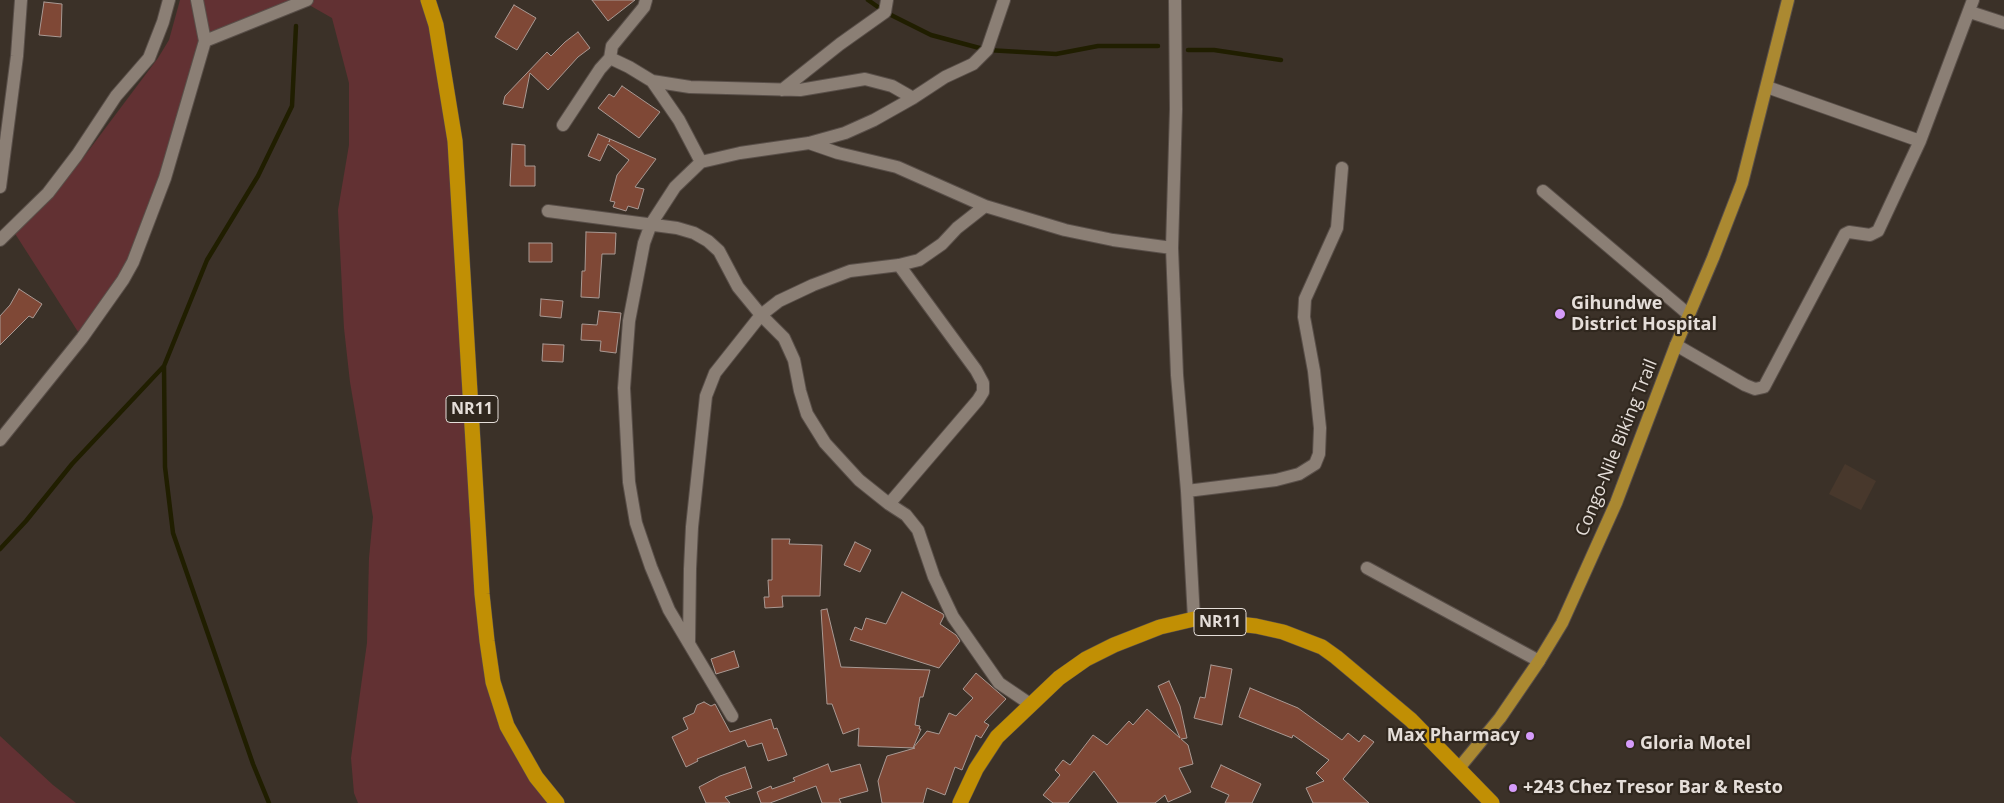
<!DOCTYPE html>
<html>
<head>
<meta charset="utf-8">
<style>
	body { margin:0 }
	canvas { display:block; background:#3b3128 }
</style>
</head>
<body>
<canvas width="2004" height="803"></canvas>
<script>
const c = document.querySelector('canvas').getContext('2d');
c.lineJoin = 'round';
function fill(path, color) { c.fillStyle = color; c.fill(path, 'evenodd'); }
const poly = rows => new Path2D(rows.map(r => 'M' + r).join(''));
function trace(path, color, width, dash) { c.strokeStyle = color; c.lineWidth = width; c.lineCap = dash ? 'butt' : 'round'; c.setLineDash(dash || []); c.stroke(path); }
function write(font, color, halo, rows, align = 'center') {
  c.font = font + ' "Open Sans",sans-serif'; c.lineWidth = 4.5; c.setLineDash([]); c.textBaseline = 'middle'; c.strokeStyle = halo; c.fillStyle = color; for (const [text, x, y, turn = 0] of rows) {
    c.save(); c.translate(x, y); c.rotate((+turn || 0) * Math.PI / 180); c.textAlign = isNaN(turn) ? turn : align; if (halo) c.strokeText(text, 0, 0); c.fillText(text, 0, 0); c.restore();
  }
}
fill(poly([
	[1845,464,1876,481,1861,510,1829,494]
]), '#48382c');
fill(poly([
	[180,0,428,0,455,141,479,535,507,726,557,803,358,803,354,793,351,758,367,643,369,558,373,517,350,382,344,328,338,210,349,145,349,83,332,18,304,2,205,41,133,262,82,338,14,232,50,197,83,158,158,58,169,40],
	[0,736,53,785,76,803,0,803]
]), '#623133');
trace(poly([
	[868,0,885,12,931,35,987,50,1056,54,1098,46,1158,46],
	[1188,50,1214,50,1281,60],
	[0,549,26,521,72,464,164,366],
	[269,803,253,764,173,533,165,467,164,366,207,260,258,176,292,106,296,26]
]), '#201e00', 4.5);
const building = poly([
	[592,0,635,0,608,21,592,0],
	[44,2,62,4,61,37,39,35,44,2],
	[514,5,536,18,517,50,495,37,514,5],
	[578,32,590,48,578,57,548,90,530,73,523,108,503,104,505,96,547,52,551,56,565,42,578,32],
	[622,86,660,112,639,138,598,108,609,94,614,97,622,86],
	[598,134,610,139,609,142,610,139,656,159,635,187,644,189,638,209,628,206,626,211,613,207,615,202,610,201,617,175,629,160,608,144,600,161,588,156,598,134],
	[512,144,525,145,525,166,535,166,535,186,510,186,512,144],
	[586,232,616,233,615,254,602,254,599,298,581,297,582,271,585,271,586,232],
	[529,243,552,243,552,262,529,262,529,243],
	[19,289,42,304,33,318,29,316,0,345,0,316,10,305,19,289],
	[541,299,563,301,561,318,540,316,541,299],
	[599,311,621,313,616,353,600,351,601,341,581,340,582,324,597,325,599,311],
	[543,344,564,345,563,362,542,361,543,344],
	[772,539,790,539,789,544,822,545,820,596,782,596,783,607,765,608,764,597,769,597,768,580,772,580,772,539],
	[855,542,871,550,860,572,844,565,855,542],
	[902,592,943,614,944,616,940,624,956,635,960,641,939,668,850,640,855,627,862,630,866,618,886,624,902,592],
	[827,609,841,667,930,670,923,697,920,697,915,725,920,726,919,729,921,729,913,748,927,731,939,734,949,713,956,716,973,698,963,689,976,673,1006,699,984,722,989,725,981,738,976,735,962,770,955,767,945,795,927,788,923,803,882,803,878,781,887,756,915,748,858,746,859,728,843,734,832,704,827,704,821,610,827,609],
	[734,651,739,667,716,674,711,659,734,651],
	[1211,665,1232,669,1222,725,1194,718,1200,697,1205,698,1211,665],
	[1169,681,1180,706,1187,738,1181,739,1188,745,1193,764,1179,768,1191,792,1168,802,1165,795,1155,803,1118,803,1094,771,1068,803,1053,803,1043,795,1060,775,1055,770,1063,760,1070,765,1093,735,1107,745,1129,721,1133,725,1147,709,1180,738,1158,686,1169,681],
	[1250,688,1298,708,1342,740,1348,733,1359,742,1364,735,1374,742,1343,779,1369,803,1313,803,1306,788,1324,781,1316,773,1329,760,1293,735,1292,738,1239,717,1250,688],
	[704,702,711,706,715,704,730,732,771,719,774,729,777,728,787,755,768,761,762,743,748,747,745,740,697,759,698,761,686,767,672,737,688,729,683,718,694,713,697,705,704,702],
	[828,764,831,772,860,764,868,791,839,799,841,803,822,803,816,786,770,803,761,803,757,792,771,786,772,789,795,781,793,778,828,764],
	[1221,765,1261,784,1252,803,1225,803,1229,795,1211,787,1221,765],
	[745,767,752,788,725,797,730,803,706,803,699,787,720,776,745,767]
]);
fill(building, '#7f4836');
trace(building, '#a99993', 1);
const minor = poly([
	[1175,0,1176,109,1172,248,1177,375,1187,491,1194,619],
	[1970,12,2004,23],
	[205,41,307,0],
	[610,58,629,67,652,81,690,87,800,90,865,79,892,86,913,98],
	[652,81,679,120,701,162],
	[1767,87,1920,141],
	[782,90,840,44,885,12,887,0],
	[563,125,600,69,610,58,612,46,644,7,646,0],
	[809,143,838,153,897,167,985,206,1065,230,1113,240,1172,248],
	[0,187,17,56,21,0],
	[1543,191,1688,314],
	[548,211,677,228,694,233,708,241,719,251,738,287,761,315,784,338,794,360,800,391,807,414,825,443,859,480,889,504,906,515,918,530,934,577,953,617,999,683,1030,704],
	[0,240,48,193,77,155,116,96,149,58,163,22,169,0],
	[1676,345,1745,385,1755,389,1764,387,1845,234,1849,232,1870,235,1878,231,1920,141,1973,0],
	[0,440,82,338,123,280,133,262,165,178,205,41,197,0],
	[1187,491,1276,480,1299,474,1315,464,1319,454,1320,428,1314,371,1304,317,1305,299,1337,228,1342,168],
	[889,504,978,400,983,392,983,383,976,370,899,265],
	[1367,568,1539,661],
	[689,642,690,569,692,527,706,396,715,373,761,315,779,301,813,285,850,271,899,265,919,260,942,244,957,228,985,206],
	[732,716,669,610,651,567,636,523,629,482,624,388,629,321,644,243,651,224,675,187,701,162,740,153,809,143,845,133,874,120,913,98,945,77,973,64,987,50,1004,0]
]);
const major = poly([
	[1459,768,1500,718,1539,661,1562,623,1616,503,1676,345,1713,258,1742,183,1788,0]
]);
const highway = poly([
	[428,0,436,25,455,141,482,594,487,641,493,682,507,726,536,777,557,803],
	[960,803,976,769,997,737,1059,678,1086,659,1114,645,1160,627,1194,619,1256,626,1283,632,1322,647,1336,657,1411,720,1492,803]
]);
trace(minor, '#594f49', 14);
trace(major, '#594f49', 14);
trace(highway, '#594f49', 16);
trace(minor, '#8b7f75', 12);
trace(major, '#ab8931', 12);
trace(highway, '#c18f04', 15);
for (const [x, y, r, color] of [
	[1560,314,6,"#d59bfa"],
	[1530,736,5,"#d59bfa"],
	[1630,744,5,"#d59bfa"],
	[1513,788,5,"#d59bfa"]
]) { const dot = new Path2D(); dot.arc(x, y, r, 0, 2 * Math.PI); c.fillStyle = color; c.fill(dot); trace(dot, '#30271e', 2); }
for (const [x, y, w] of [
	[472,409,52],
	[1220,622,52]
]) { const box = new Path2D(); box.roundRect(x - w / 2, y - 13.5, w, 27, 4); c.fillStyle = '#30271e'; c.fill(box); trace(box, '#e5ded9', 1); }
write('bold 16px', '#e5ded9', null, [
	["NR11",472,409],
	["NR11",1220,622]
]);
write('bold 18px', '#e5ded9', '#30271e', [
	["Gihundwe",1571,304],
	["District Hospital",1571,325],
	["Max Pharmacy",1520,736,"right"],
	["Gloria Motel",1640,744],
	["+243 Chez Tresor Bar & Resto",1523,788]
], 'left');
write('18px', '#e5ded9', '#30271e', [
	["Congo-Nile Biking Trail",1617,448,-68]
]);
</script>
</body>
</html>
